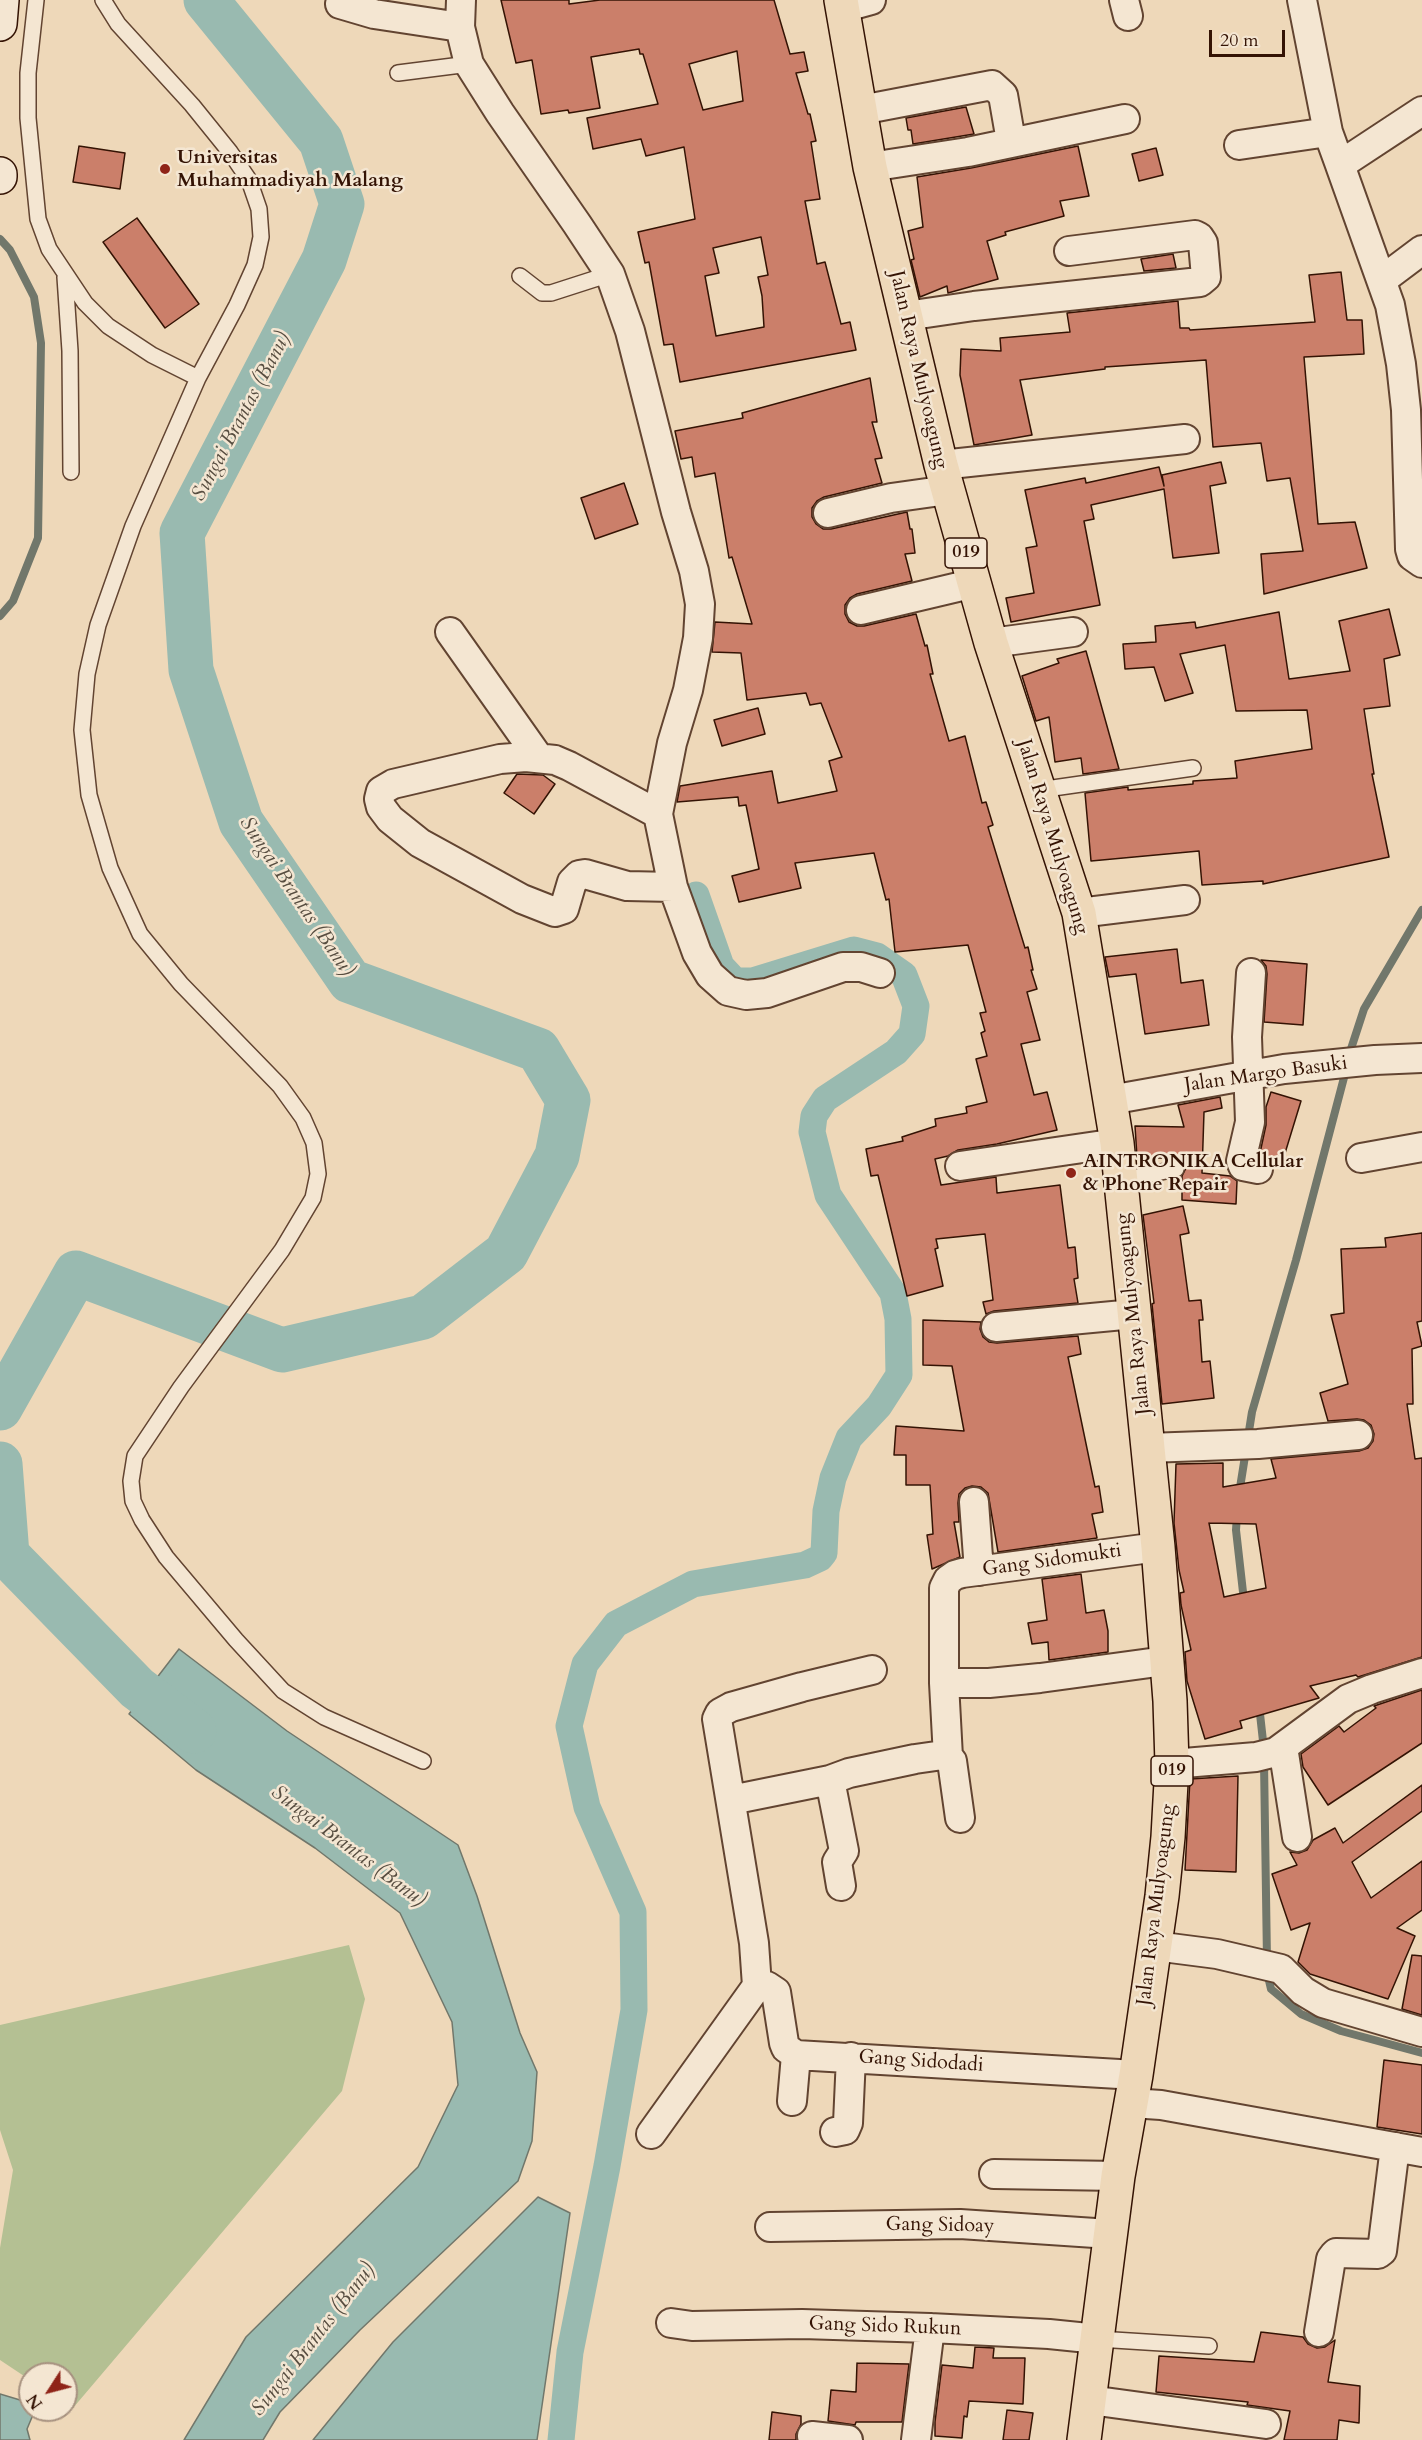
<!DOCTYPE html>
<html>
<head>
<meta charset="utf-8">
<style>
	body { margin:0 }
	#map { position:relative; width:1422px; height:2440px; overflow:hidden; background:#eed8b9; font-family:Cardo,serif }
	canvas { display:block }
	.north { position:absolute; left:18px; top:2362px; width:60px; height:60px; box-sizing:border-box; background:#f4e6d2; border:2px solid #a79280; border-radius:50%; rotate:234deg; font-size:16px; font-weight:700; line-height:24px; text-align:center; color:#341304 }
	.north::after { content:''; display:block; margin:auto; width:21px; height:27px; background:#8f2418; clip-path:polygon(50% 0,100% 100%,50% 72%,0 100%) }
	.scale { position:absolute; left:1209px; top:30px; width:76px; height:27px; box-sizing:border-box; border:3px solid #341304; border-top:0; padding-left:8px; font-size:18px; line-height:21px; white-space:nowrap; color:#341304; -webkit-text-stroke:4px #f4e6d2; paint-order:stroke }
</style>
</head>
<body>
<div id="map">
<canvas width="1422" height="2440"></canvas>
<div class="north">N</div>
<div class="scale">20 m</div>
</div>
<script>
const c = document.querySelector('canvas').getContext('2d');
c.lineJoin = 'round';
function fill(path, color) { c.fillStyle = color; c.fill(path, 'evenodd'); }
const poly = rows => new Path2D(rows.map(r => 'M' + r).join(''));
function trace(path, color, width, dash) { c.strokeStyle = color; c.lineWidth = width; c.lineCap = dash ? 'butt' : 'round'; c.setLineDash(dash || []); c.stroke(path); }
function write(font, color, halo, rows, align = 'center') {
  c.font = font + ' Cardo,serif'; c.lineWidth = 5; c.setLineDash([]); c.textBaseline = 'middle'; c.strokeStyle = halo; c.fillStyle = color; for (const [text, x, y, turn = 0] of rows) {
    c.save(); c.translate(x, y); c.rotate((+turn || 0) * Math.PI / 180); c.textAlign = isNaN(turn) ? turn : align; if (halo) c.strokeText(text, 0, 0); c.fillText(text, 0, 0); c.restore();
  }
}
fill(poly([
	[349,1945,365,1999,342,2091,73,2408,66,2403,66,2374,30,2374,30,2380,0,2360,0,2248,13,2170,0,2130,0,2025]
]), '#b4c093');
const water = poly([
	[179,1649,287,1731,458,1845,477,1896,520,2033,537,2072,532,2141,518,2181,360,2330,280,2412,263,2440,184,2440,246,2337,418,2167,458,2085,452,2022,400,1913,315,1848,196,1770,129,1714,179,1649],
	[538,2197,570,2213,537,2440,313,2440,393,2342,538,2197],
	[0,2394,30,2403,30,2410,35,2410,27,2429,30,2440,0,2440,0,2394]
]);
fill(water, '#99bab0');
trace(water, '#71776b', 1.5);
trace(poly([
	[0,239,10,250,34,297,41,343,38,538,13,601,0,616],
	[1348,1058,1364,1009,1422,910],
	[1239,1494,1252,1412,1296,1260,1346,1070],
	[1237,1515,1236,1530,1244,1601],
	[1259,1705,1264,1750],
	[1264,1762,1267,1960],
	[1267,1972,1271,1989,1301,2014,1341,2031,1422,2053]
]), '#71776b', 8);
trace(poly([
	[561,2440,570,2352,607,2166,634,2010,633,1912,587,1807,569,1726,585,1664,616,1624,693,1584,805,1565,820,1558,824,1553,826,1511,833,1478,849,1438,879,1406,899,1375,898,1319,893,1293,828,1195,812,1132,814,1116,825,1099,896,1052,912,1034,916,1006,904,975,877,956,854,950,753,981,735,981,721,966,696,895]
]), '#99bab0', 27);
trace(poly([
	[0,1408,76,1273,282,1350,423,1317,506,1253,557,1156,568,1100,538,1050,350,981,241,822,191,670,182,533,324,260,342,204,321,141,206,0],
	[0,1464,7,1555,137,1688,194,1731]
]), '#99bab0', 45);
const building = poly([
	[501,0,569,0,569,4,600,0,774,0,790,54,804,52,808,71,796,73,808,114,810,114,816,141,811,142,820,199,805,201,817,264,825,262,841,324,850,322,856,350,680,382,673,344,664,345,649,262,645,263,638,232,695,219,684,147,646,156,641,139,593,149,587,118,658,104,643,54,640,54,639,49,591,57,600,108,569,113,568,110,541,114,532,60,516,63,501,0],
	[737,51,743,101,703,110,689,64,737,51],
	[761,237,768,275,758,277,762,296,764,327,716,336,705,276,719,273,713,248,761,237],
	[966,107,974,134,913,144,911,130,908,130,906,118,966,107],
	[79,146,125,153,120,189,73,182,79,146],
	[1078,146,1089,196,1060,201,1064,216,1005,232,1006,235,987,241,998,279,948,293,947,286,920,297,911,260,914,259,908,231,923,227,917,177,971,168,1078,146],
	[1156,148,1163,175,1139,181,1132,154,1156,148],
	[137,218,199,304,165,328,103,242,137,218],
	[1173,254,1176,268,1144,271,1141,259,1173,254],
	[1341,272,1347,320,1362,320,1364,354,1304,357,1318,524,1355,522,1367,568,1264,594,1261,554,1303,551,1290,478,1267,481,1261,443,1213,447,1206,360,1105,367,1105,369,1020,380,1032,435,974,445,960,375,961,349,1001,351,1000,338,1070,332,1067,313,1178,301,1180,328,1189,328,1190,330,1315,322,1309,275,1341,272],
	[870,378,877,422,872,422,882,458,875,459,882,483,824,497,817,501,812,508,812,517,816,524,823,529,831,529,907,512,910,529,912,529,915,553,905,554,912,581,857,594,850,598,845,605,845,614,849,622,857,626,864,626,916,614,925,646,927,645,933,674,930,674,949,741,965,736,982,803,986,802,993,825,988,827,1025,948,1028,947,1033,970,1031,970,1037,989,1027,992,1040,1040,1021,1044,1034,1095,1047,1092,1057,1130,997,1144,958,1150,948,1156,935,1159,941,1185,996,1177,997,1193,1060,1185,1068,1248,1075,1247,1078,1278,1074,1279,1078,1303,994,1311,986,1314,983,1302,993,1300,985,1234,936,1239,938,1248,935,1249,943,1286,907,1296,878,1175,871,1176,866,1149,903,1141,902,1137,936,1126,935,1119,967,1113,966,1107,987,1102,976,1059,987,1056,981,1033,985,1031,980,1013,986,1012,968,945,895,952,889,899,886,900,874,853,795,863,801,888,739,902,732,876,759,869,746,805,739,806,738,797,677,802,680,786,772,771,778,803,837,791,829,761,842,757,821,703,810,705,806,693,747,700,741,653,712,652,715,622,752,624,732,557,729,558,715,473,695,477,692,457,681,459,675,431,743,418,742,413,870,378],
	[1221,462,1226,483,1210,486,1219,553,1173,558,1164,489,1091,505,1094,519,1084,521,1100,605,1011,622,1006,598,1034,593,1026,548,1037,546,1025,490,1085,478,1086,483,1159,467,1164,486,1162,475,1221,462],
	[624,483,638,524,595,539,581,498,624,483],
	[1389,609,1400,655,1384,659,1390,706,1364,709,1374,774,1372,774,1389,857,1263,884,1263,881,1202,885,1199,851,1091,861,1085,793,1128,787,1128,790,1193,784,1193,781,1237,778,1235,761,1312,749,1307,710,1236,711,1225,645,1180,654,1193,693,1165,701,1154,667,1125,669,1123,644,1156,642,1155,626,1195,622,1196,628,1279,612,1289,679,1350,671,1339,621,1389,609],
	[1086,651,1119,769,1083,774,1081,758,1055,762,1049,717,1036,721,1022,676,1059,663,1057,659,1086,651],
	[758,708,765,734,722,746,714,720,758,708],
	[517,774,543,775,555,784,534,814,504,793,517,774],
	[1177,949,1181,983,1203,980,1209,1025,1145,1034,1136,974,1109,977,1105,957,1177,949],
	[1261,960,1307,964,1303,1025,1264,1022,1267,974,1266,966,1261,960],
	[1271,1092,1301,1101,1282,1163,1260,1153,1266,1125,1266,1107,1271,1092],
	[1220,1097,1222,1108,1204,1112,1202,1173,1230,1176,1237,1181,1236,1204,1182,1200,1182,1176,1186,1168,1183,1159,1137,1157,1135,1126,1184,1127,1178,1105,1220,1097],
	[1183,1206,1189,1233,1180,1235,1189,1301,1201,1300,1203,1320,1199,1320,1202,1362,1210,1361,1214,1398,1162,1404,1152,1304,1154,1303,1143,1215,1183,1206],
	[1422,1233,1422,1321,1417,1322,1422,1346,1412,1349,1413,1404,1407,1404,1415,1459,1422,1458,1422,1657,1358,1677,1356,1675,1310,1686,1319,1698,1240,1721,1242,1728,1205,1739,1187,1681,1185,1652,1191,1650,1181,1605,1180,1593,1184,1592,1179,1570,1174,1523,1176,1464,1223,1463,1223,1487,1276,1478,1271,1459,1359,1451,1368,1448,1373,1441,1374,1434,1371,1425,1364,1420,1357,1419,1328,1421,1320,1393,1348,1384,1331,1315,1344,1313,1341,1249,1386,1247,1385,1238,1422,1233],
	[1209,1523,1256,1524,1266,1588,1224,1597,1209,1523],
	[923,1320,981,1322,980,1329,983,1337,989,1342,997,1343,1078,1336,1081,1354,1068,1357,1095,1487,1099,1486,1103,1512,1092,1514,1097,1538,998,1552,988,1493,981,1487,972,1486,965,1488,959,1494,958,1503,959,1522,954,1522,960,1557,932,1569,927,1535,933,1534,930,1485,906,1485,906,1455,894,1455,896,1426,964,1431,952,1366,923,1365,923,1320],
	[1081,1574,1086,1613,1104,1610,1108,1631,1108,1652,1049,1660,1048,1642,1032,1644,1028,1623,1047,1620,1042,1579,1081,1574],
	[1422,1690,1422,1743,1328,1805,1303,1767,1301,1754,1339,1726,1344,1732,1376,1708,1374,1706,1422,1690],
	[1238,1776,1236,1872,1185,1870,1190,1779,1238,1776],
	[1422,1785,1422,1811,1352,1862,1371,1898,1422,1861,1422,1910,1397,1928,1415,1936,1388,1999,1310,1974,1298,1962,1310,1923,1291,1930,1272,1874,1297,1865,1290,1852,1299,1853,1307,1850,1313,1840,1335,1828,1343,1843,1422,1785],
	[1412,1955,1422,1956,1422,2015,1402,2009,1412,1955],
	[1384,2060,1422,2065,1422,2134,1377,2127,1384,2060],
	[1261,2332,1303,2337,1308,2344,1317,2348,1325,2347,1335,2340,1328,2382,1360,2386,1359,2423,1339,2420,1337,2440,1284,2440,1290,2411,1247,2405,1248,2402,1156,2392,1159,2356,1254,2362,1261,2332],
	[975,2347,994,2348,993,2358,1025,2358,1023,2404,969,2401,967,2417,964,2416,962,2438,935,2436,935,2422,942,2365,973,2368,975,2347],
	[857,2363,909,2364,902,2422,856,2422,855,2425,828,2421,831,2390,856,2392,857,2363],
	[1007,2410,1033,2413,1029,2440,1003,2440,1007,2410],
	[772,2412,801,2416,801,2424,796,2434,796,2440,769,2440,772,2412]
]);
fill(building, '#cb7f6a');
trace(building, '#341304', 1.5);
const service = poly([
	[36,0,28,73,28,118,38,219,49,249,85,303,108,326,152,355,198,378],
	[103,0,118,24,192,105,230,152,249,180,259,209,261,237,255,265,237,305,198,378,133,526,98,625,87,674,82,730,89,795,110,868,140,934,181,984,280,1086,303,1118,314,1143,318,1174,313,1198,282,1250,181,1387,135,1456,131,1481,133,1501,142,1520,166,1557,236,1640,283,1691,324,1717,423,1761],
	[398,73,469,64],
	[520,276,542,293,551,293,610,274],
	[65,277,70,351,71,472],
	[1039,790,1193,768],
	[1121,1180,1176,1169],
	[1098,2339,1209,2346]
]);
const minor = poly([
	[461,0,460,27,469,64,500,113,577,224,610,274,630,331,676,512,694,571,700,604,698,638,688,690,672,743,658,814,673,887,697,953,710,975,728,991,746,995,767,993,843,967,861,967,880,973],
	[1124,0,1128,16],
	[1302,0,1328,132,1340,165],
	[340,4,374,14,460,27],
	[842,8,871,0],
	[861,110,992,85,1003,95,1011,141],
	[1422,111,1340,165,1390,305,1401,364,1406,410,1410,549,1412,556,1422,563],
	[1239,145,1328,132],
	[870,167,968,152,1125,119],
	[1382,280,1422,250],
	[906,316,974,306,1200,282,1206,277,1203,243,1199,237,1195,235,1069,251],
	[941,465,1185,439],
	[828,513,891,498,948,490],
	[861,610,975,583],
	[450,632,539,758],
	[991,643,1073,632],
	[658,814,569,766,555,760,526,757,500,759,393,784,381,791,379,799,381,807,390,819,420,843,522,899,555,912,564,909,572,882,579,875,585,874,627,886,673,887],
	[1079,913,1185,900],
	[1251,973,1247,1037,1250,1122,1241,1161,1243,1166,1258,1169],
	[1110,1100,1284,1069,1375,1060,1422,1058],
	[1361,1158,1422,1147],
	[960,1166,1117,1143],
	[996,1327,1134,1314],
	[1148,1448,1258,1444,1358,1435],
	[974,1502,979,1571],
	[944,1683,989,1683,1040,1678,1165,1661],
	[1283,1747,1297,1837],
	[1172,1764,1256,1757,1276,1752,1348,1699,1372,1689,1422,1673],
	[830,1780,844,1851,837,1862,841,1886],
	[731,1800,830,1780,849,1773,915,1759,943,1755,948,1757],
	[960,1818,952,1761,948,1757,944,1683,944,1588,948,1580,955,1575,962,1573,1158,1547],
	[1155,1946,1217,1954,1281,1969,1303,1991,1323,2003,1422,2032],
	[757,1986,767,1986,776,1992,784,2043,786,2048,796,2055,1136,2075],
	[792,2101,796,2055],
	[1131,2103,1161,2105,1422,2152],
	[835,2132,845,2130,848,2123,851,2057],
	[651,2134,757,1986,754,1943,717,1719,720,1713,731,1707,802,1687,872,1670],
	[994,2174,1118,2176],
	[770,2227,960,2224,1110,2234],
	[671,2323,692,2326,802,2324,930,2328,1049,2334,1098,2339],
	[1319,2332,1331,2259,1334,2255,1336,2253,1378,2254,1382,2251,1395,2147],
	[1090,2400,1266,2424],
	[812,2436,848,2440],
	[916,2440,930,2328]
]);
const secondary = poly([
	[0,24,2,0],
	[0,174,0,177]
]);
const primary = poly([
	[841,0,870,167,941,465,991,643,1079,913,1117,1143,1158,1547,1170,1701,1172,1764,1168,1837,1162,1896,1136,2075,1118,2176,1084,2440]
]);
trace(service, '#624431', 18);
trace(minor, '#624431', 32);
trace(secondary, '#341304', 36);
trace(primary, '#341304', 36);
trace(service, '#f4e6d2', 15);
trace(minor, '#f4e6d2', 28);
trace(secondary, '#f4e6d2', 33);
trace(primary, '#eed8b9', 33);
for (const [x, y, r, color] of [
	[165,169,6,"#8f2418"],
	[1071,1173,6,"#8f2418"]
]) { const dot = new Path2D(); dot.arc(x, y, r, 0, 2 * Math.PI); c.fillStyle = color; c.fill(dot); trace(dot, '#f4e6d2', 2); }
for (const [x, y, w] of [
	[966,553,42],
	[1172,1771,42]
]) { const box = new Path2D(); box.roundRect(x - w / 2, y - 15, w, 30, 4.5); c.fillStyle = '#f4e6d2'; c.fill(box); trace(box, '#341304', 1.5); }
write('bold 18px', '#341304', null, [
	["019",966,553],
	["019",1172,1771]
]);
write('bold 20px', '#341304', '#f4e6d2', [
	["Universitas",177,158],
	["Muhammadiyah Malang",177,181],
	["AINTRONIKA Cellular",1083,1162],
	["& Phone Repair",1083,1185]
], 'left');
write('20px', '#341304', '#f4e6d2', [
	["Jalan Raya Mulyoagung",918,370,77],
	["Jalan Raya Mulyoagung",1052,837,73],
	["Jalan Margo Basuki",1266,1075,-8],
	["Jalan Raya Mulyoagung",1134,1314,-96],
	["Gang Sidomukti",1052,1561,-8],
	["Jalan Raya Mulyoagung",1157,1905,-83],
	["Gang Sidodadi",921,2062,4],
	["Gang Sidoay",940,2226,1],
	["Gang Sido Rukun",885,2327,2]
]);
write('italic 21px', '#574d40', '#f4e6d2', [
	["Sungai Brantas (Banu)",242,417,-62],
	["Sungai Brantas (Banu)",296,897,56],
	["Sungai Brantas (Banu)",348,1847,37],
	["Sungai Brantas (Banu)",314,2340,-52]
]);
</script>
</body>
</html>
